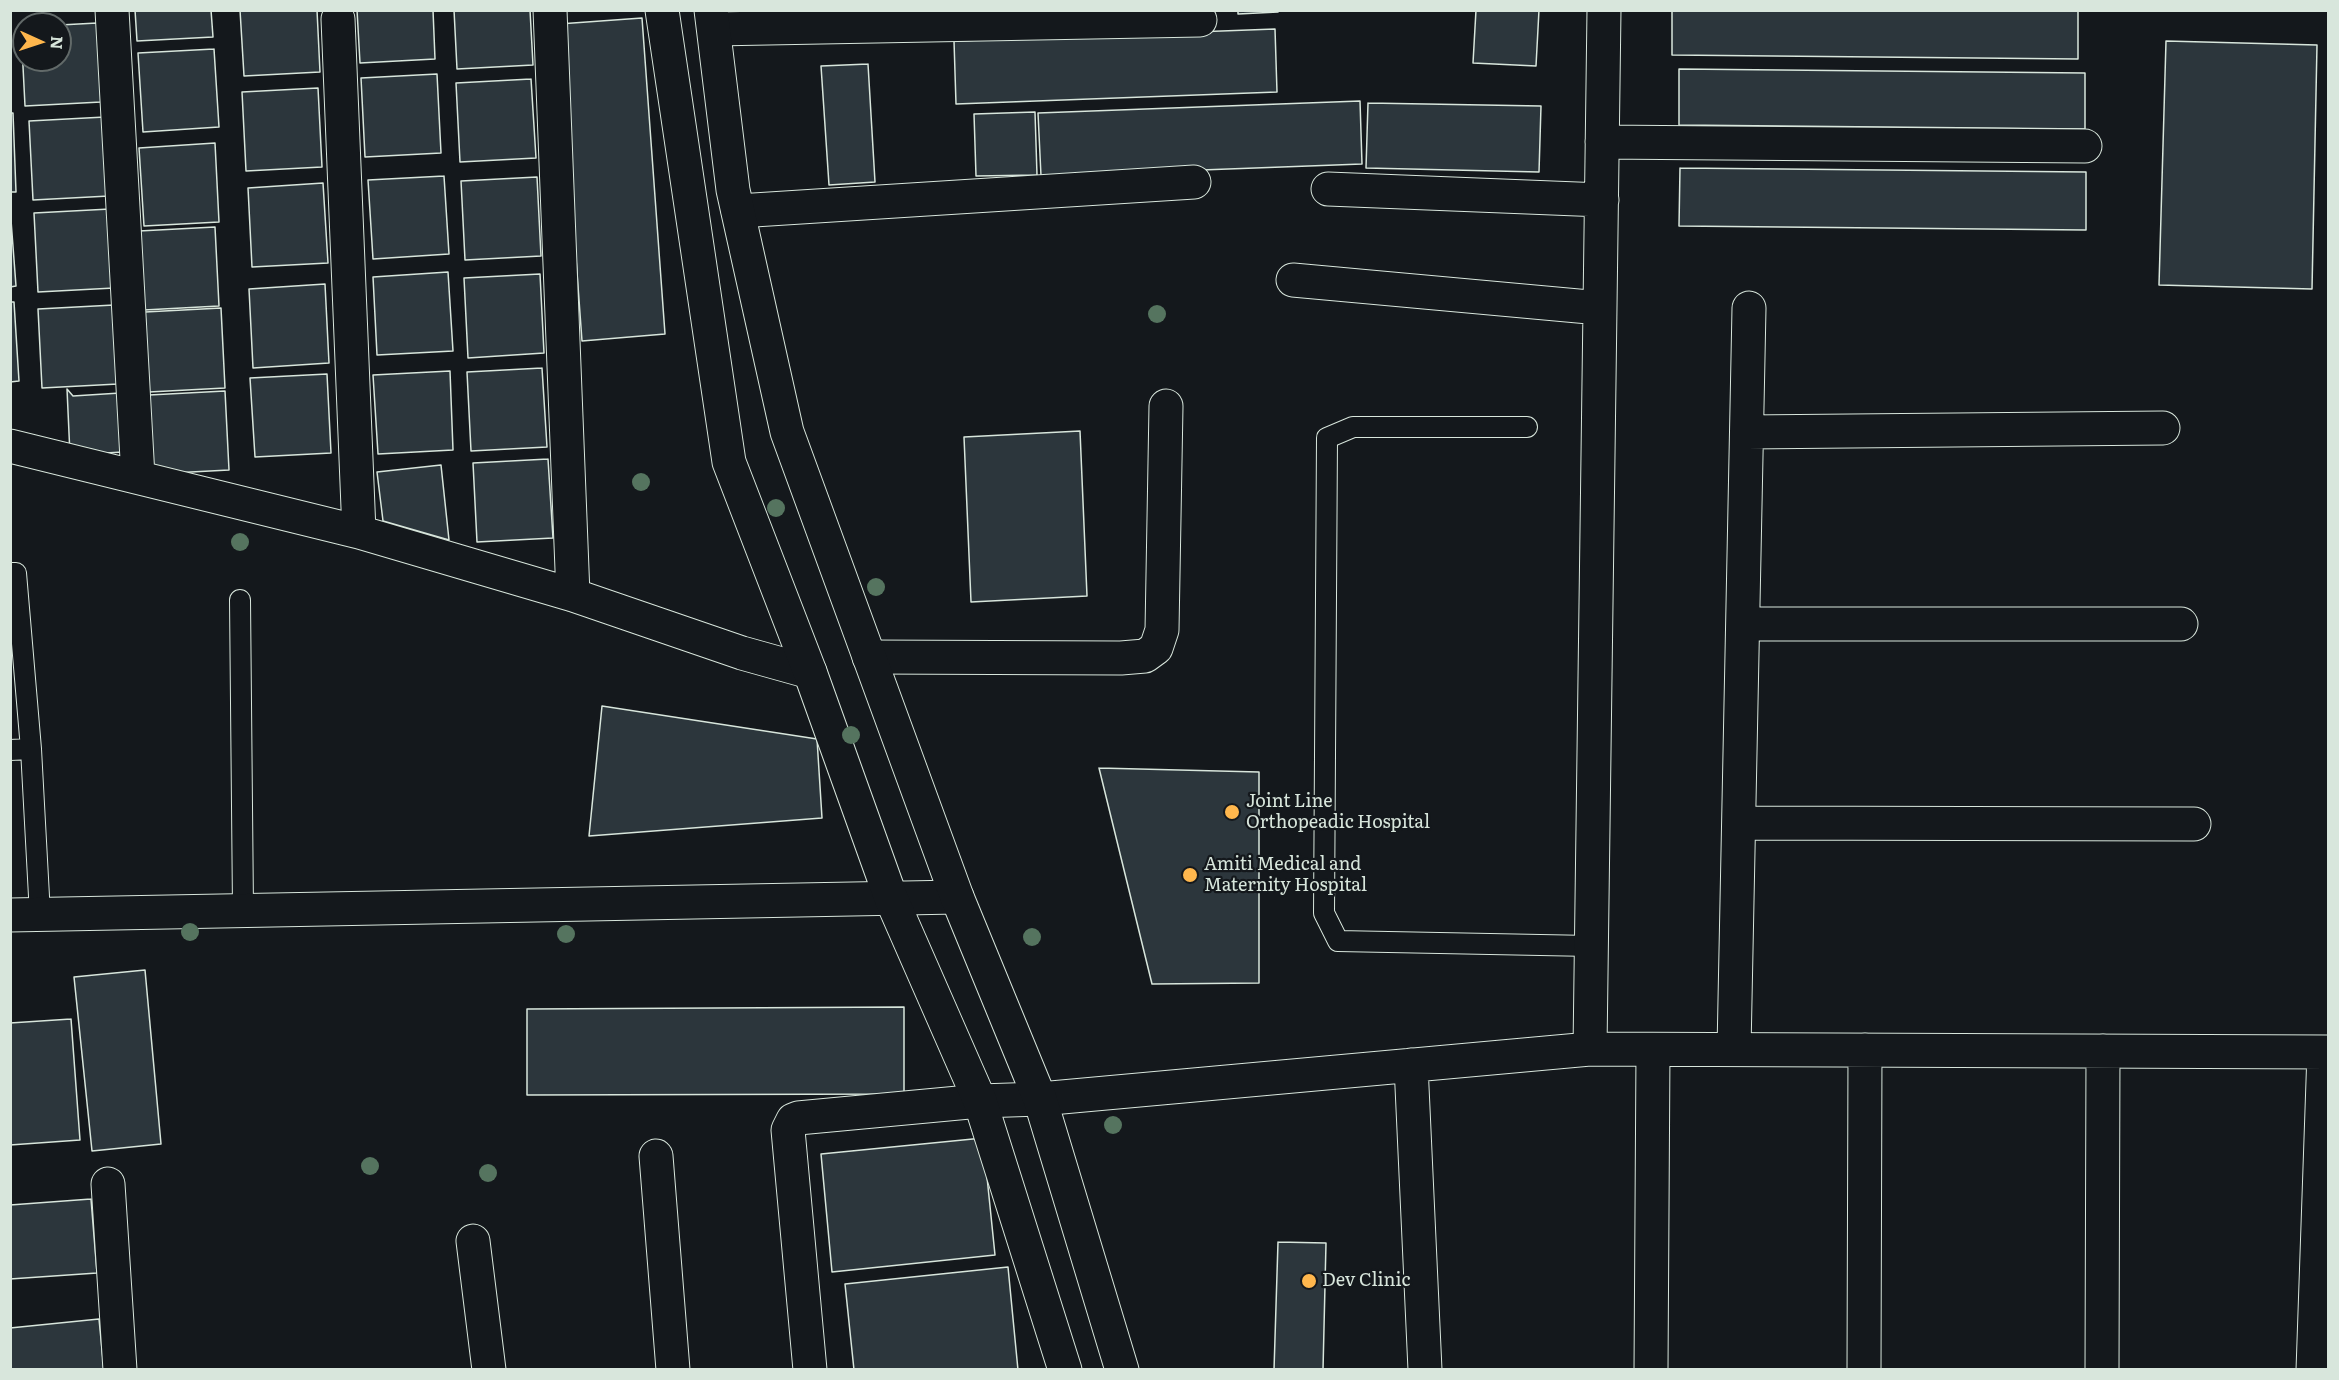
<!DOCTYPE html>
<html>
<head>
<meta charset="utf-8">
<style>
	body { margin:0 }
	#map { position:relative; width:2339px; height:1380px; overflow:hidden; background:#14181c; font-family:Literata,serif }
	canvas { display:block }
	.frame { position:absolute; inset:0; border:12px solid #d8e6dc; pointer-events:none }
	.north { position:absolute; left:12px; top:12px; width:60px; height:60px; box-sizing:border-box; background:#14181c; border:2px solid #626a69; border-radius:50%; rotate:93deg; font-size:16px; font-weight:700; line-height:24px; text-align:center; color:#d8e6dc }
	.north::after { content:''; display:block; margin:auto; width:21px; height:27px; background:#ffb74d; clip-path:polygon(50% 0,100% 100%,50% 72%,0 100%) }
</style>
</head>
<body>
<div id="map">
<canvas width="2339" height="1380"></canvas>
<div class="frame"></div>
<div class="north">N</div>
</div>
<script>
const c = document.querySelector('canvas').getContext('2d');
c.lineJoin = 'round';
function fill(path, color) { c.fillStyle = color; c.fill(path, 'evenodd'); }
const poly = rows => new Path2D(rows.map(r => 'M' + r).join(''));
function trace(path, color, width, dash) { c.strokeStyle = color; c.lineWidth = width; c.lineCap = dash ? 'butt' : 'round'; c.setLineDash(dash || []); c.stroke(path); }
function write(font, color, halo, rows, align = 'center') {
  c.font = font + ' Literata,serif'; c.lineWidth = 4.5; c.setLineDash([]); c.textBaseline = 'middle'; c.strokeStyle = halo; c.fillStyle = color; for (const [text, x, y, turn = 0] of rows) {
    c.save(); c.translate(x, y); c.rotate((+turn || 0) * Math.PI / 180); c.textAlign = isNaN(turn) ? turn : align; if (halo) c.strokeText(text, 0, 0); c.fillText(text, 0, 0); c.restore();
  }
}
const building = poly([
	[135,10,211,10,213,37,137,41,135,10],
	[240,10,317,10,320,72,244,76,240,10],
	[357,10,433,10,435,59,360,63,357,10],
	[454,10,530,10,533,65,457,69,454,10],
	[1238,10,1277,10,1278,12,1238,14,1238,10],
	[1476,10,1539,10,1536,66,1473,63,1476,10],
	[1672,10,2078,10,2078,59,1672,55,1672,10],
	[642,18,665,334,582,341,559,24,642,18],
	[97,23,101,102,25,106,21,27,24,27,24,60,60,60,60,25,97,23],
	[1275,29,1277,92,956,104,954,41,1275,29],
	[2166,41,2317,45,2312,289,2159,285,2166,41],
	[214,49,219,127,143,132,138,53,214,49],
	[868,64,875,182,829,185,821,66,868,64],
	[1679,69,2085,73,2085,129,1679,125,1679,69],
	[437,74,441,153,365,157,361,78,437,74],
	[531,79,536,158,460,162,456,83,531,79],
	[318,88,322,167,246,171,242,92,318,88],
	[1360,101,1362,164,1041,176,1038,113,1360,101],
	[1368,103,1541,106,1539,172,1366,168,1368,103],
	[1035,112,1037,175,976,176,974,114,1035,112],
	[10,113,13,113,16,192,10,192,10,113],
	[105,117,109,196,33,200,29,121,105,117],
	[215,143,219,222,144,226,139,148,215,143],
	[1680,168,2086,172,2086,230,1679,226,1680,168],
	[444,176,449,254,373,259,368,180,444,176],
	[537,177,541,256,465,260,461,181,537,177],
	[323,183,328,263,252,267,248,188,323,183],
	[10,207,16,286,10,287,10,207],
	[110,209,114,288,38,292,34,213,110,209],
	[215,227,219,306,144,310,139,231,215,227],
	[448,272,453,351,377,355,373,277,448,272],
	[540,274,544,353,468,358,464,278,540,274],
	[325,284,329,363,253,368,249,289,325,284],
	[10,302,14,302,19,381,10,382,10,302],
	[114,305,118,384,42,388,38,309,114,305],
	[221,308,225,388,149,392,145,312,221,308],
	[542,368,547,447,471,451,467,372,542,368],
	[450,371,453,450,378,454,373,375,450,371],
	[327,374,331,453,255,457,250,378,327,374],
	[67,389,73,396,120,393,123,452,70,455,67,389],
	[225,391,229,470,153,474,149,395,225,391],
	[1080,431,1087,596,971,602,964,437,1080,431],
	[548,459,553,538,477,542,473,463,548,459],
	[441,465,449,540,383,521,377,472,441,465],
	[602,706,817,739,822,818,589,836,602,706],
	[1099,768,1259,772,1259,983,1152,984,1099,768],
	[145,970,161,1144,92,1151,74,977,145,970],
	[904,1007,904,1094,527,1095,527,1009,904,1007],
	[71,1019,80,1140,10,1145,10,1023,71,1019],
	[983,1138,995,1255,832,1272,821,1154,983,1138],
	[91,1199,97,1273,10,1279,10,1205,91,1199],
	[1278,1242,1326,1243,1323,1370,1274,1370,1278,1242],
	[1008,1267,1018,1370,854,1370,845,1284,1008,1267],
	[99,1319,104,1370,10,1370,10,1328,99,1319]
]);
fill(building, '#2c363c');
trace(building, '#d8e6dc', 1.5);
const service = poly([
	[1527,427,1353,427,1327,438,1324,913,1338,941,1591,946],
	[10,573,16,573,31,749,10,750],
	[240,600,243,909],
	[31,749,40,915]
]);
const minor = poly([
	[112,10,138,477],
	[550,10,573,595],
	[338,19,359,532],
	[714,29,1200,20],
	[1602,142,2085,146],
	[1328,189,1602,200],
	[738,211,1194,182],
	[1293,280,1600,308],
	[1747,432,2163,428],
	[10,446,359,532,573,595,742,653,810,672],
	[1743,624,2181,624],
	[869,657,1121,658,1145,656,1156,648,1162,630,1166,406],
	[1739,823,2194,824],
	[10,915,957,897],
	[1590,1049,1604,10],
	[1734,1049,1749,308],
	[1411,1065,1425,1370],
	[656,1156,673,1370],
	[108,1184,120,1370],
	[473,1241,489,1370],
	[810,1370,788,1130,793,1120,798,1118,980,1101,1040,1099,1590,1049,2328,1052],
	[1651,1370,1653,1050],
	[1864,1370,1865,1050],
	[2102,1370,2103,1051],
	[2313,1370,2324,1052]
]);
const tertiary = poly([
	[662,10,729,462,810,672,891,898,980,1101,1065,1370],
	[711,10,733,190,787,432,957,897,1040,1099,1122,1370]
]);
trace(service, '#d8e6dc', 22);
trace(minor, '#d8e6dc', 35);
trace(tertiary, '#d8e6dc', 35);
trace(service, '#14181c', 20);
trace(minor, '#14181c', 33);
trace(tertiary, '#14181c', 33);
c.fillStyle = '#55745f';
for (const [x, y] of [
	[1157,314],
	[641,482],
	[776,508],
	[240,542],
	[876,587],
	[851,735],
	[190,932],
	[566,934],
	[1032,937],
	[1113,1125],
	[370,1166],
	[488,1173]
]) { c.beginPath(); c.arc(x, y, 9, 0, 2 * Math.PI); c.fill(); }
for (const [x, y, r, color] of [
	[1232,812,8,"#ffb74d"],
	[1190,875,8,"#ffb74d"],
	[1309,1281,8,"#ffb74d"]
]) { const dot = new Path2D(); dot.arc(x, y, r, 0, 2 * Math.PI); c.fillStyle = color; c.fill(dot); trace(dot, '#14181c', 2); }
write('18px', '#d8e6dc', '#14181c', [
	["Joint Line",1246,802],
	["Orthopeadic Hospital",1246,823],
	["Amiti Medical and",1204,865],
	["Maternity Hospital",1204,886],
	["Dev Clinic",1322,1281]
], 'left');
</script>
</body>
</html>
